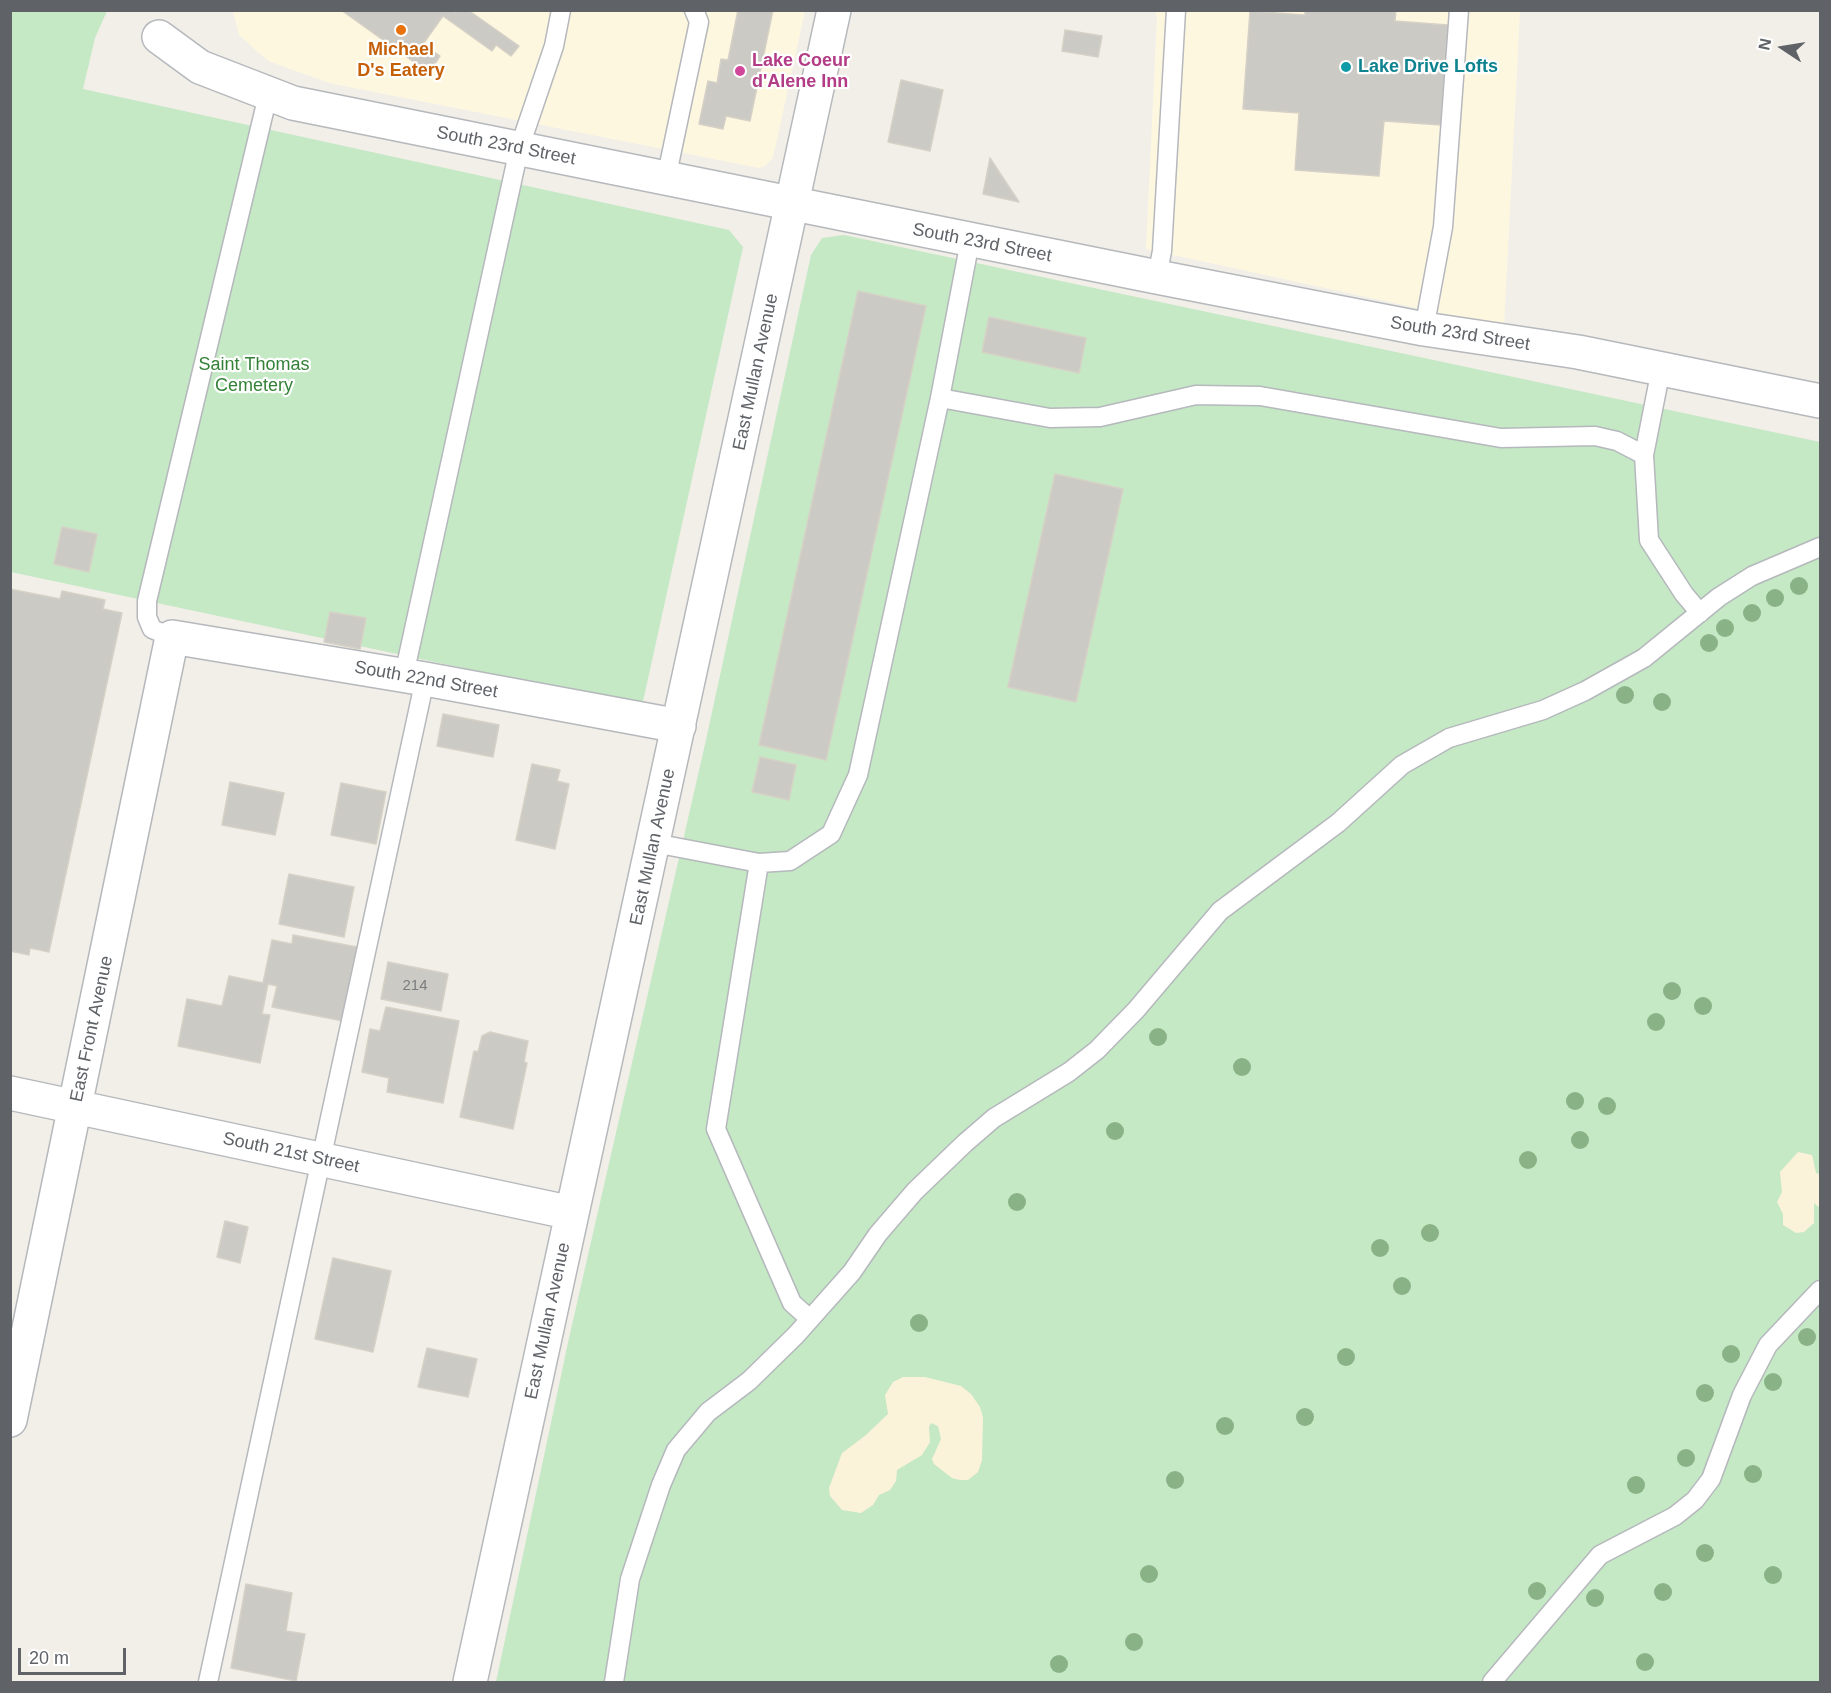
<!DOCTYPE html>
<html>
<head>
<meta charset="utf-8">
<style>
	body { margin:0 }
	#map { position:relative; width:1831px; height:1693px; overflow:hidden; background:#f1efe8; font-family:Helvetica,sans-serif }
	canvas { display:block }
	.frame { position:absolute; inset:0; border:12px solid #5f6368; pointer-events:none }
	.north { position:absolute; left:1753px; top:18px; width:60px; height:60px; -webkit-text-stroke:4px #fff; paint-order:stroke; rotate:282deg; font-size:16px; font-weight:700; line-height:24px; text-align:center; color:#5f6368 }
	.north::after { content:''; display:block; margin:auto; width:21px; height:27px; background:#5f6368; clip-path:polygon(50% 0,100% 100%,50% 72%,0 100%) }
	.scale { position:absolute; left:18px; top:1648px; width:108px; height:27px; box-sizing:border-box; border:3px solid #5f6368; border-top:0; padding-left:8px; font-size:18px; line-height:21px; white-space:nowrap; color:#5f6368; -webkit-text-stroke:4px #fff; paint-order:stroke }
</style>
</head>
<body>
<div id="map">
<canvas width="1831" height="1693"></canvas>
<div class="frame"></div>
<div class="north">N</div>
<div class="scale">20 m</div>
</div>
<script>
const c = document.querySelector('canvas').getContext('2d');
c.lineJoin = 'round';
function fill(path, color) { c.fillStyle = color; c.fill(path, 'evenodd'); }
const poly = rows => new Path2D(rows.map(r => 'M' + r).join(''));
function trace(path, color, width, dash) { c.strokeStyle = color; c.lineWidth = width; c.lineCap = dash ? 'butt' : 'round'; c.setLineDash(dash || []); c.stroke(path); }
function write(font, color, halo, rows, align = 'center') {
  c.font = font + ' Helvetica,sans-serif'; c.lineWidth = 4.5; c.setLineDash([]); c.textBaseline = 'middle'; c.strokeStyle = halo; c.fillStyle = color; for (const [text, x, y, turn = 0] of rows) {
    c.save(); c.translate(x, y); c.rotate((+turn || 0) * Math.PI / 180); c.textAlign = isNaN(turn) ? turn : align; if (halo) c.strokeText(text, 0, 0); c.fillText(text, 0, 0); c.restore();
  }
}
fill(poly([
	[233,11,805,11,775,149,772,159,765,166,759,168,329,83,268,61,239,35],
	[1155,11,1520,11,1504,327,1146,249,1157,17]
]), '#fef7e0');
fill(poly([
	[11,11,107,11,95,38,83,89,729,230,743,247,642,706,11,572],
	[844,235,1820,442,1820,1682,496,1682,569,1338,706,740,811,255,822,238]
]), '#c5e8c5');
fill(poly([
	[1798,1152,1812,1155,1816,1173,1820,1174,1820,1208,1814,1203,1814,1223,1804,1232,1796,1233,1783,1225,1783,1214,1777,1202,1782,1192,1780,1172],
	[903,1377,925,1377,961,1386,971,1394,980,1407,983,1417,982,1460,978,1472,968,1480,960,1480,952,1478,934,1464,932,1459,941,1439,938,1426,931,1423,929,1427,930,1442,922,1455,897,1470,896,1481,890,1490,879,1495,873,1505,861,1513,842,1510,830,1496,829,1488,842,1453,866,1435,888,1414,885,1395,893,1382]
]), '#fbf3d9');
const building = poly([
	[341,10,452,10,456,13,457,10,468,10,519,46,511,56,496,45,492,51,443,16,423,44,440,56,429,73,341,10],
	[738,10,773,10,750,121,726,116,723,129,699,124,708,81,717,83,721,59,728,60,738,10],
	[1305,10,1396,10,1395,21,1448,25,1441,125,1384,121,1379,176,1295,170,1299,113,1243,109,1250,11,1305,15,1305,10],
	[1065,30,1102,36,1098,57,1062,51,1065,30],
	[901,80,943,90,930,151,888,142,901,80],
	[990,158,1019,202,983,194,990,158],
	[858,291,926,306,826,760,759,745,858,291],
	[989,317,1086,338,1079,373,982,352,989,317],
	[1055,474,1123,489,1076,702,1008,687,1055,474],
	[62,527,97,534,89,572,54,564,62,527],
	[10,589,60,599,62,591,105,600,103,609,122,613,49,952,30,948,29,955,10,951,10,589],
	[330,612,366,618,360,649,324,642,330,612],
	[443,714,499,725,493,757,437,746,443,714],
	[760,757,796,765,789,800,752,792,760,757],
	[532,764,560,770,557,781,569,784,555,849,516,840,532,764],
	[230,782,284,793,275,835,222,825,230,782],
	[341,783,386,792,376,844,331,835,341,783],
	[289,874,354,887,344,937,279,924,289,874],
	[293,935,357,947,343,1021,272,1007,277,986,268,984,262,1014,270,1015,260,1063,178,1046,187,999,222,1006,229,976,263,983,272,940,292,944,293,935],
	[388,962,448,974,441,1011,381,999,388,962],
	[386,1007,459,1021,443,1103,387,1092,389,1078,362,1072,370,1029,380,1031,386,1007],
	[490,1032,528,1041,524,1062,527,1063,513,1129,460,1117,474,1051,478,1052,482,1036,490,1032],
	[225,1221,248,1227,240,1263,217,1257,225,1221],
	[333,1258,391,1271,373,1352,315,1339,333,1258],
	[427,1348,477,1359,468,1397,418,1387,427,1348],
	[246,1584,292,1593,286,1631,305,1634,296,1681,231,1668,246,1584]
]);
fill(building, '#cccac5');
trace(building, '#d6d1c6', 1.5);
const lane = poly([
	[666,179,699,22,694,10],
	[1157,277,1162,251,1176,10],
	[1424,329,1443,227,1459,10],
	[1661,369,1644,455,1649,540,1684,594,1700,613],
	[940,398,1050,418,1100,417,1196,395,1260,396,1501,438,1595,436,1617,441,1644,455],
	[172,637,152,629,147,617,147,601,268,95],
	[404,675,519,149,554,46,561,10],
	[654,843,759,863,790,861,831,834,858,775,940,398,970,241],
	[759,863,716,1129,792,1303,810,1319],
	[208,1682,425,679],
	[614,1682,630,1579,661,1485,676,1450,708,1412,749,1381,796,1335,852,1272,878,1234,915,1191,965,1143,994,1118,1069,1072,1097,1050,1136,1010,1220,911,1338,823,1402,765,1449,738,1543,710,1585,691,1644,658,1719,597,1752,576,1820,547],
	[1492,1682,1600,1555,1675,1516,1695,1500,1711,1479,1742,1395,1768,1345,1820,1290]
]);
const street = poly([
	[159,37,200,67,293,103,1157,277,1424,329,1578,352,1820,401],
	[10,1093,572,1213],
	[10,1420,172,637,425,679,679,726],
	[470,1682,834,10]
]);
trace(lane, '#b5b8bc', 21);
trace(street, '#b5b8bc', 36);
trace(lane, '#fff', 18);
trace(street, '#fff', 33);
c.fillStyle = '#89b387';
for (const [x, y] of [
	[1799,586],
	[1775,598],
	[1752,613],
	[1725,628],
	[1709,643],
	[1625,695],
	[1662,702],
	[1672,991],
	[1703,1006],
	[1656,1022],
	[1158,1037],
	[1242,1067],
	[1575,1101],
	[1607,1106],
	[1115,1131],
	[1580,1140],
	[1528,1160],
	[1017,1202],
	[1430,1233],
	[1380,1248],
	[1402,1286],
	[919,1323],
	[1807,1337],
	[1731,1354],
	[1346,1357],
	[1773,1382],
	[1705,1393],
	[1305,1417],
	[1225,1426],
	[1686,1458],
	[1753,1474],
	[1175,1480],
	[1636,1485],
	[1705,1553],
	[1149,1574],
	[1773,1575],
	[1537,1591],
	[1663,1592],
	[1595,1598],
	[1134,1642],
	[1645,1662],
	[1059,1664]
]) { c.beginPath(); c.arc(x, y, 9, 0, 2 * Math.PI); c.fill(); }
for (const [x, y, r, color] of [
	[401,30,6,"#e8710a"],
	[1346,67,6,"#0f9aa8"],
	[740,71,6,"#d1479c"]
]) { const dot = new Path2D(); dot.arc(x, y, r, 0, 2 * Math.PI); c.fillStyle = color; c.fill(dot); trace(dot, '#fff', 2); }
write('15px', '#7a7d7f', null, [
	["214",415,986]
]);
write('bold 18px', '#c56008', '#fff', [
	["Michael",401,50],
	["D's Eatery",401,71]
]);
write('bold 18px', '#b23c85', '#fff', [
	["Lake Coeur",752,61],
	["d'Alene Inn",752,82]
], 'left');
write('bold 18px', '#0d838f', '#fff', [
	["Lake Drive Lofts",1358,67]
], 'left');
write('18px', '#5f6368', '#fff', [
	["South 23rd Street",506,146,11],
	["South 23rd Street",982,243,11],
	["South 23rd Street",1460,334,9],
	["East Mullan Avenue",756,372,-78],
	["South 22nd Street",426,680,10],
	["East Mullan Avenue",653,847,-78],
	["East Front Avenue",92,1029,-78],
	["South 21st Street",291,1153,12],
	["East Mullan Avenue",548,1321,-78]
]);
write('18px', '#348238', '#fff', [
	["Saint Thomas",254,365],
	["Cemetery",254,386]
]);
</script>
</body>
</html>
